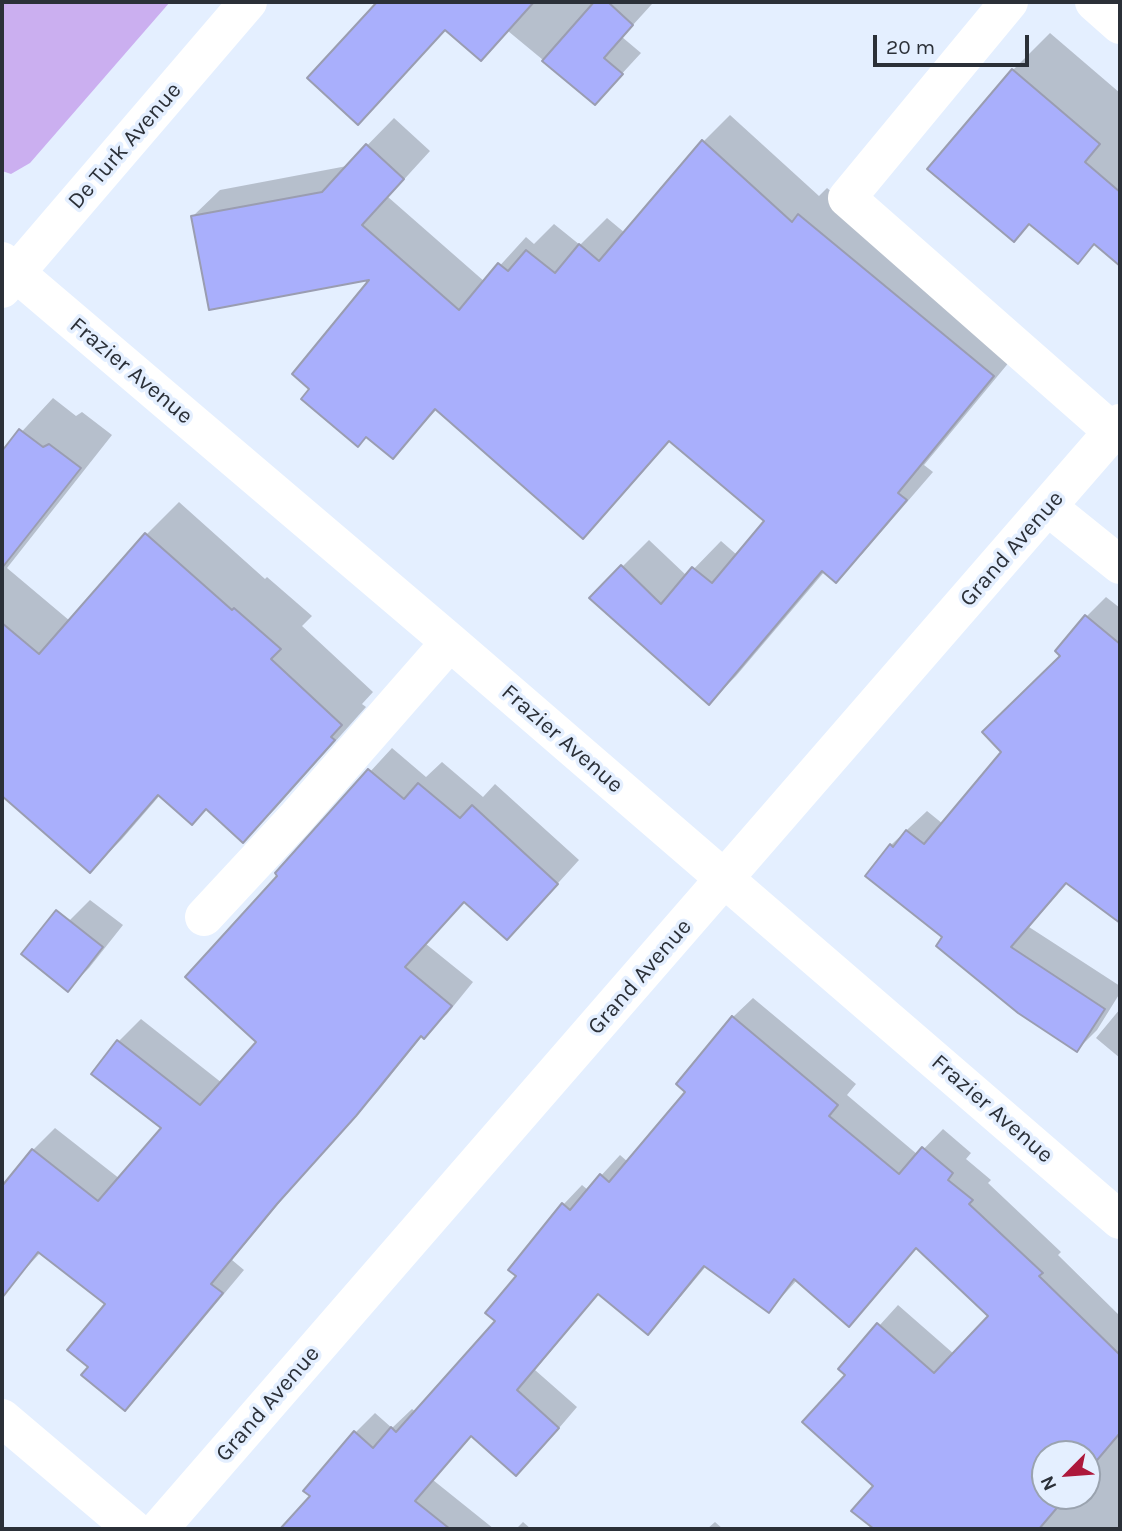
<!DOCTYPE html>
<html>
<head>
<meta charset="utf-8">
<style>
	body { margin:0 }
	#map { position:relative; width:1122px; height:1531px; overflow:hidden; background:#e4efff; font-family:Karla,sans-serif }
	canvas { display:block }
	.frame { position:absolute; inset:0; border:4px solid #2b3038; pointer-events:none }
	.north { position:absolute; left:1031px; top:1440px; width:70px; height:70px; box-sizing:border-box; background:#e4efff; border:2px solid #9aa3af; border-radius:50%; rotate:245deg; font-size:19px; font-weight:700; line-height:28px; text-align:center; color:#2b3038 }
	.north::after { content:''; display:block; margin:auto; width:24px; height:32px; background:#ad183c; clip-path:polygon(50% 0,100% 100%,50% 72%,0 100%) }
	.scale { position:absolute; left:873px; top:35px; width:156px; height:32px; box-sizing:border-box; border:4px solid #2b3038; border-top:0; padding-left:9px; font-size:21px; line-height:24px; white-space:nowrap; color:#2b3038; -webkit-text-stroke:5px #e4efff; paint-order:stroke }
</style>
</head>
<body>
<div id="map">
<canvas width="1122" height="1531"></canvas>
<div class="frame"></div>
<div class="north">N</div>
<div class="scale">20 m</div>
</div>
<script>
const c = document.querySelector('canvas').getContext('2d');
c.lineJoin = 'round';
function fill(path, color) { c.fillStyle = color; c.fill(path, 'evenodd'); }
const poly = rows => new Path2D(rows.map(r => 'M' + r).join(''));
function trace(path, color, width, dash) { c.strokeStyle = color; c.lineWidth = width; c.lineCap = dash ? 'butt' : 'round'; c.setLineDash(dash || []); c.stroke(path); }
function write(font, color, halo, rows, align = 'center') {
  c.font = font + ' Karla,sans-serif'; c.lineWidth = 7; c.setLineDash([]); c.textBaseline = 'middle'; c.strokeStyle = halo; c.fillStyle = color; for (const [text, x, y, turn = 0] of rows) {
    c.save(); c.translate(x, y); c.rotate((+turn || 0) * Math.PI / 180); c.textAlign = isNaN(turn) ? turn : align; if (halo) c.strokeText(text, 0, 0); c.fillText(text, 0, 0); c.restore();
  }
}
fill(poly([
	[2,2,170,2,30,163,11,174,2,171]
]), '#cbaff0');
fill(poly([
	[381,2,649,2,652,4,622,37,641,53,595,103,508,31,446,28,370,12],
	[1050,33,1120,93,1120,219,1078,262,1031,223,1014,240,1013,70],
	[730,115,819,196,827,188,1020,349,924,465,933,472,863,553,836,580,825,571,736,676,709,703,622,567,649,540,687,576,721,541,737,555,766,521,671,440,609,510,583,536,437,409,393,457,374,277,192,217,220,190,347,166,394,118,430,151,388,197,485,282,526,237,534,244,554,224,580,245,607,218,625,233,703,142],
	[53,398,76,416,82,412,112,435,7,568,70,621,147,534,179,502,265,579,267,577,312,616,302,626,373,692,362,704,366,707,275,809,243,841,207,808,161,794,122,839,90,871,2,794,2,453],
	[1106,597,1120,608,1120,724,1108,738,1100,755,1120,772,1120,921,1068,882,1029,927,1120,986,1120,993,1097,1030,1077,1050,944,937,891,845,927,811,943,824,1003,752,1087,616],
	[392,748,426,777,442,762,483,797,495,784,579,860,529,915,465,900,426,944,473,982,447,1014,423,1035,378,1091,299,1179,232,1260,244,1270,147,1386,125,1408,90,1367,108,1304,41,1252,5,1291,2,1289,2,1189,33,1150,55,1128,120,1179,164,1127,119,1041,141,1019,222,1083,259,1042,280,876,277,873],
	[90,900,123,925,89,968,68,989,69,921],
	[753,998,856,1084,847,1095,918,1155,943,1129,971,1153,966,1159,991,1180,988,1183,1061,1252,1058,1255,1120,1316,1120,1529,877,1529,854,1511,875,1486,848,1375,841,1368,898,1305,954,1354,991,1316,918,1247,849,1324,797,1280,769,1311,707,1265,667,1313,648,1333,599,1293,535,1370,577,1407,536,1455,516,1474,473,1435,433,1480,494,1529,300,1529,307,1521,312,1496,356,1432,375,1413,392,1428,412,1409,416,1412,497,1321,518,1276,563,1205,582,1185,588,1190,620,1155,628,1162,688,1092,733,1017],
	[1045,1454,1087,1454,1087,1496,1045,1496],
	[1120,1009,1120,1058,1096,1038],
	[523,1522,531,1529,516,1529],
	[715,1522,723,1529,707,1529]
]), '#0003');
const building = poly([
	[377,2,534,2,481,61,445,30,358,125,307,78,377,2],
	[594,2,608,2,633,25,604,58,623,74,595,105,542,61,594,2],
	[1012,69,1100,144,1085,162,1120,192,1120,266,1094,244,1078,264,1029,224,1014,242,927,169,1012,69],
	[702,140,792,222,798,214,994,376,898,493,907,500,836,583,822,571,709,705,589,598,621,565,661,604,692,567,712,583,764,521,669,441,583,539,435,409,393,459,366,437,358,447,301,399,309,389,292,374,369,280,209,310,191,216,322,192,366,144,404,179,362,225,459,310,498,263,508,271,526,250,555,273,579,244,599,261,702,140],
	[19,429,43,447,49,444,81,468,2,568,2,451,19,429],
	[145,533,232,610,234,608,281,649,271,659,342,725,331,737,335,740,243,843,206,809,192,825,158,795,90,873,2,796,2,623,39,654,145,533],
	[1085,615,1120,644,1120,923,1066,883,1011,947,1105,1009,1077,1052,1018,1013,936,946,942,937,865,876,890,844,893,847,906,830,924,844,1001,752,982,732,1060,656,1055,651,1085,615],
	[368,769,404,799,418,783,460,818,472,805,558,884,507,940,464,902,405,967,452,1006,424,1039,421,1036,356,1116,277,1204,211,1284,223,1293,125,1411,81,1375,88,1367,67,1350,105,1304,38,1252,2,1298,2,1186,32,1149,98,1201,161,1128,91,1074,117,1040,200,1105,256,1042,185,977,277,876,275,873,368,769],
	[56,910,103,947,68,992,21,954,56,910],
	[732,1016,838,1105,829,1116,899,1174,922,1147,953,1173,948,1180,973,1200,969,1204,1043,1273,1039,1276,1120,1355,1120,1433,1087,1472,1087,1454,1045,1454,1045,1496,1067,1496,1039,1529,874,1529,851,1511,873,1486,802,1422,845,1375,838,1369,877,1323,934,1373,988,1316,916,1248,849,1327,794,1279,769,1313,704,1266,648,1335,598,1294,517,1390,559,1428,516,1476,471,1436,415,1501,450,1529,280,1529,310,1496,303,1491,354,1431,373,1448,391,1427,396,1432,495,1321,485,1313,516,1276,508,1270,562,1203,570,1210,600,1174,609,1182,685,1092,676,1084,732,1016]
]);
fill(building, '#a9affc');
trace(building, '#9a9db1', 2);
trace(poly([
	[1009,2,847,198,1113,432],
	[1094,2,1120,25],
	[2,261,450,642,1120,1220],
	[2,289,248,2],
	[1048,507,1120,565],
	[204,917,296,818,450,642],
	[2,1418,133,1529],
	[159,1529,1120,423]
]), '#fff', 38);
write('23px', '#2b3038', '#e4efff', [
	["De Turk Avenue",125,146,-49],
	["Frazier Avenue",131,371,40],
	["Grand Avenue",1012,549,-49],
	["Frazier Avenue",562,739,41],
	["Grand Avenue",640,977,-49],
	["Frazier Avenue",992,1109,41],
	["Grand Avenue",268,1404,-49]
]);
</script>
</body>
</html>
